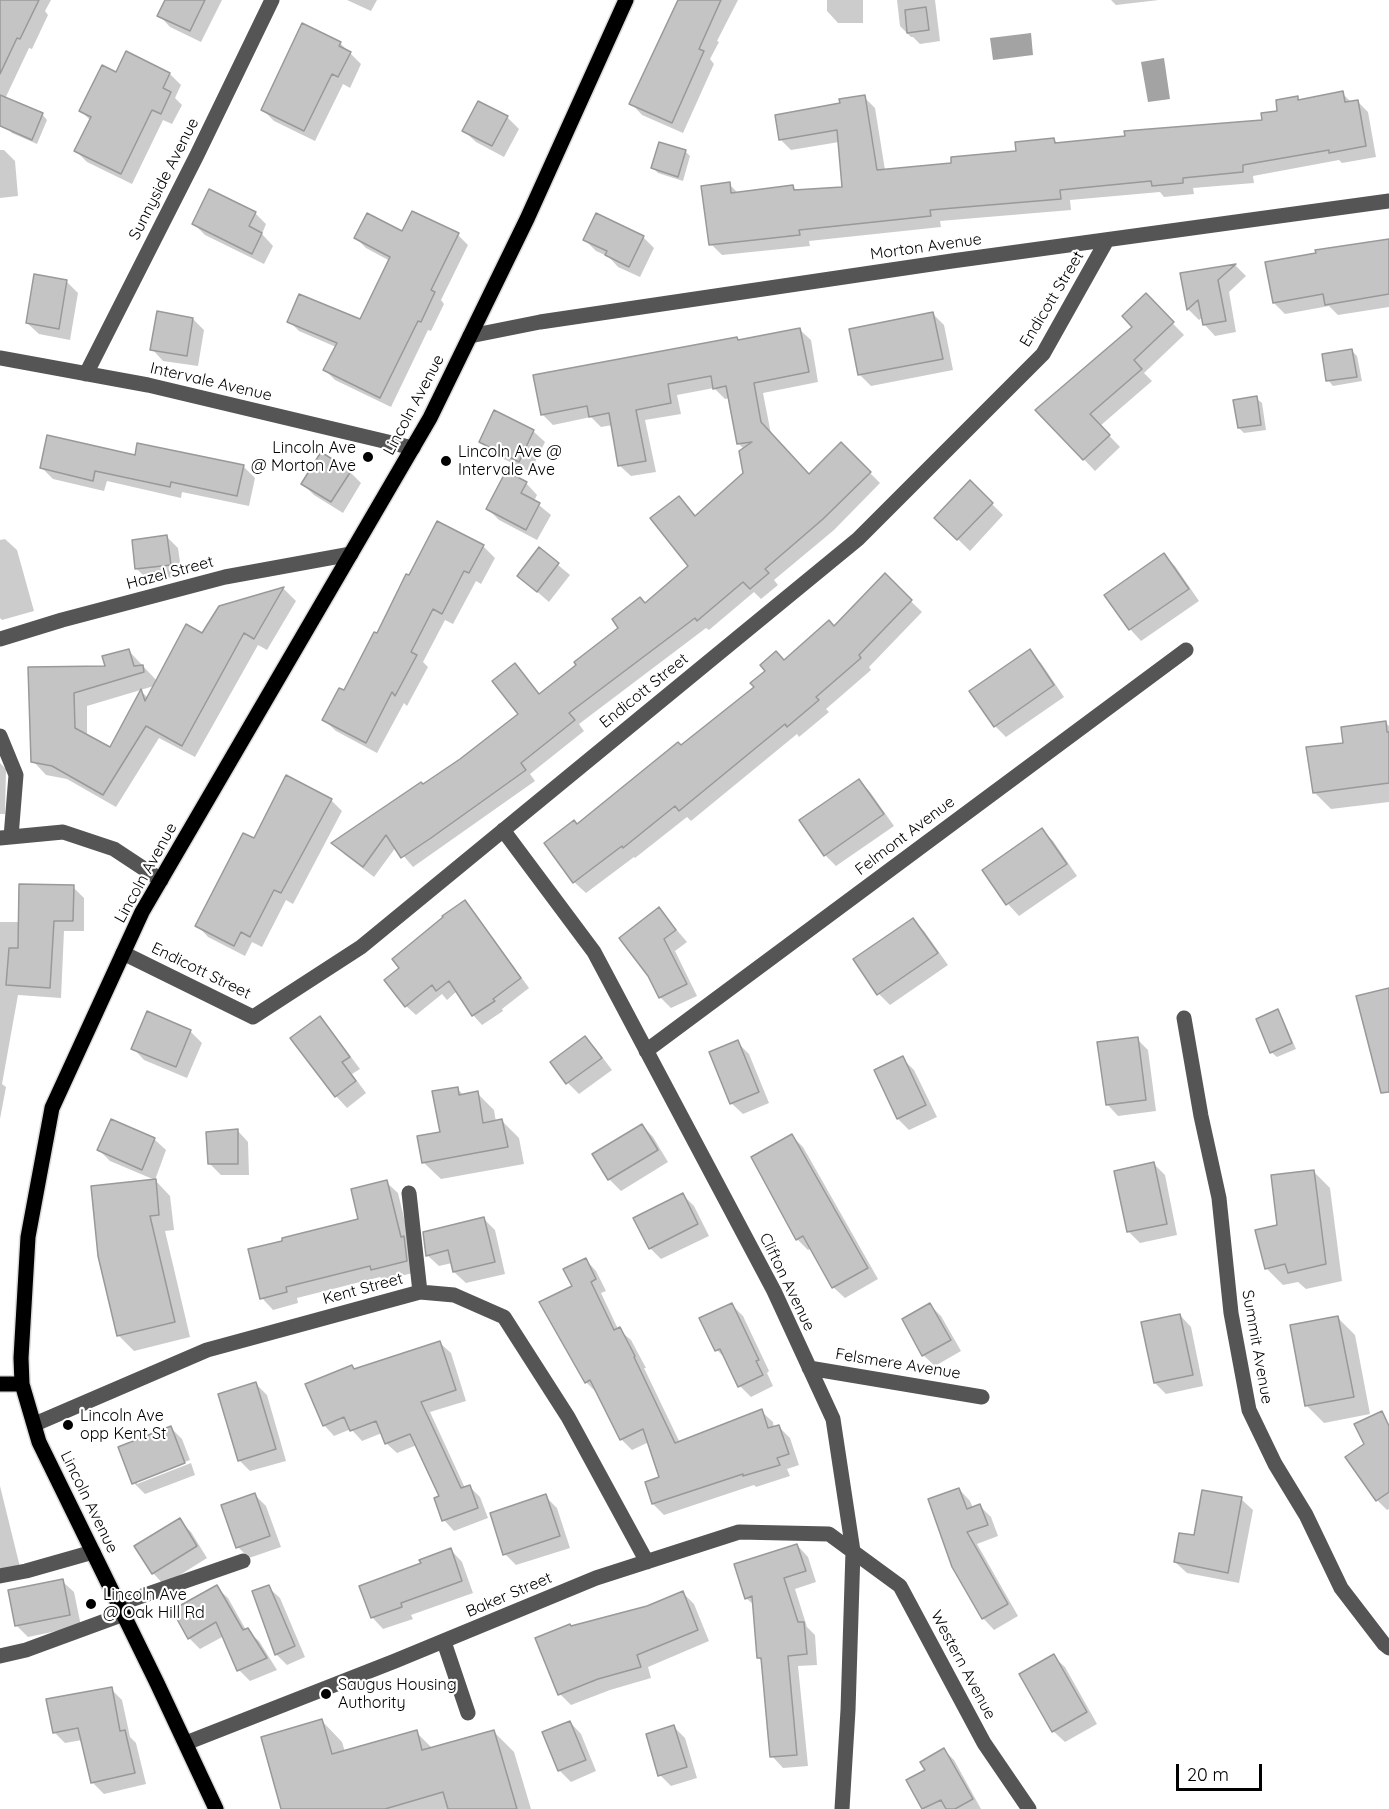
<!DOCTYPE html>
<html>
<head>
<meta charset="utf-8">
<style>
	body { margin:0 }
	#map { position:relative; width:1389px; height:1809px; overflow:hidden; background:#fff; font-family:Quicksand,sans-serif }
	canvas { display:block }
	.scale { position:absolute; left:1176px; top:1764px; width:86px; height:27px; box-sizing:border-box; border:3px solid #000; border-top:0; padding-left:8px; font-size:18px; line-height:21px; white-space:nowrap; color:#000; -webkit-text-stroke:4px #fff; paint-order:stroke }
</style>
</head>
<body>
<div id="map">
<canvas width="1389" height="1809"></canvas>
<div class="scale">20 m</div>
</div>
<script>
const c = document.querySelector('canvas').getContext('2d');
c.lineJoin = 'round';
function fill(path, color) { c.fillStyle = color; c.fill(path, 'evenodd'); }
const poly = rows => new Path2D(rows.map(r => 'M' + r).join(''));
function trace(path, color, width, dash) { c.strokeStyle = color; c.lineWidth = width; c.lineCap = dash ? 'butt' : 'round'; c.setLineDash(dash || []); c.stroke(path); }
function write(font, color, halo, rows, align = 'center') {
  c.font = font + ' Quicksand,sans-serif'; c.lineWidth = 4.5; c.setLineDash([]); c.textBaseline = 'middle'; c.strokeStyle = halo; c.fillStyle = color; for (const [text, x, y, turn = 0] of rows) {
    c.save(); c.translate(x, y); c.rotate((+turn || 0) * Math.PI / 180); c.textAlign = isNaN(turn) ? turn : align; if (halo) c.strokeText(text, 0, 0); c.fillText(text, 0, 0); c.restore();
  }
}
fill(poly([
	[1031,33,1033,55,993,60,990,38],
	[1164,58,1170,99,1148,102,1141,62]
]), '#a3a3a3');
fill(poly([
	[0,0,51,0,45,11,48,15,32,49,29,48,4,101,0,100],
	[167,0,222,0,201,42,170,27,159,15],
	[347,0,377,0,371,11],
	[679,0,738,0,717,41,719,42,710,59,714,64,683,133,642,115,631,103],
	[827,0,863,0,863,23,838,23,827,11],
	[897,0,935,0,940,41,920,44,913,37,911,37,900,26],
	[1111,0,1159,0,1116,5],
	[340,43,361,64,350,88,343,84,315,141,274,121,263,110],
	[126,53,170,74,181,85,175,98,182,105,172,124,163,120,132,184,87,162,76,151,91,121,81,111,116,74],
	[1342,93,1351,102,1357,101,1368,112,1376,157,1342,163,1339,160,1253,176,1254,183,1193,188,1194,194,1164,197,1160,192,1070,200,1071,210,940,221,941,227,809,241,810,246,722,255,711,244,729,184,739,194,793,187,797,191,844,188,839,142,791,150,780,139,841,104,864,97,875,108,885,170,953,164,1017,152,1054,140,1058,144,1264,122,1297,97,1300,101],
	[42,114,47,120,37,144,12,133,7,128],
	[507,117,519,129,504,157,476,142,464,131],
	[0,150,4,150,15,161,18,196,0,198],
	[685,151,690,156,683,181,658,173,653,168],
	[255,213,266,224,262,234,273,246,264,264,205,235,194,224],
	[403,233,458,235,468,245,441,300,444,304,431,331,428,330,391,407,335,380,325,370,336,347,299,331,289,321,361,321,390,261,366,248,356,238],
	[643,237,654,248,640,277,618,267,609,257,596,251,585,240],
	[1389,241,1389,307,1338,315,1329,306,1285,314,1274,303,1267,263,1352,245],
	[1235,265,1246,276,1229,292,1236,332,1215,336,1204,324,1203,317,1199,320,1188,309,1182,274],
	[66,281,78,293,70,340,39,334,27,323],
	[1146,296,1184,335,1144,373,1152,381,1100,426,1120,447,1095,471,1037,410,1134,327],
	[933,314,944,325,953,370,871,386,859,374],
	[193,319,204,330,198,366,163,361,152,349],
	[800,330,811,340,818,382,763,393,771,434,810,475,841,444,880,483,834,530,774,580,778,585,761,599,754,592,709,630,706,628,579,724,584,731,530,774,535,781,413,867,396,847,374,877,344,854,334,843,461,760,520,714,515,665,540,695,620,628,690,566,679,498,696,516,744,473,744,449,739,444,730,398,725,399,714,388,677,395,681,414,645,420,656,472,631,476,620,466,613,425,601,427,591,417,553,425,542,414,739,341],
	[1352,351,1357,356,1362,381,1333,386,1328,380],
	[1256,398,1262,403,1266,430,1244,433,1239,428],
	[533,431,545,442,530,472,492,453,481,442],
	[139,445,244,467,255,478,249,506,182,492,181,498,107,481,104,491,53,479,42,468,136,457],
	[350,472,361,483,343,513,314,495,303,484],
	[970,482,1003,515,970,551,936,518],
	[526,483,537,495,534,501,551,515,537,540,499,520,488,509],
	[438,523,483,546,495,558,481,584,476,581,453,624,445,620,423,662,428,667,407,706,404,703,377,753,336,731,324,720,344,692,377,635],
	[167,537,178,548,182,576,148,580,137,569],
	[5,539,17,550,34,611,2,620,0,618,0,540],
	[539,549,570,575,549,602,519,576],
	[1164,555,1175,566,1199,601,1141,641,1130,629],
	[885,576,922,612,869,667,871,670,826,709,829,712,799,737,797,734,691,821,687,817,635,858,634,857,586,893,574,882,546,843,577,826,756,688,784,661,835,628],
	[284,589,296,601,267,650,258,645,195,757,159,738,116,807,67,779,46,775,33,761,30,669,107,668,128,650,157,681,203,635,220,607],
	[154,686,148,698,141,691,111,749,87,736,87,706],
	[1029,651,1041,663,1064,697,1006,737,995,726],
	[1386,723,1389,726,1389,802,1331,809,1314,792,1345,744],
	[0,763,6,769,5,814,0,814],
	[859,780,870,792,894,826,836,866,825,855],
	[331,800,342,811,293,904,286,900,262,947,252,942,245,956,208,937,197,925,254,840],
	[1042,830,1053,841,1077,876,1019,916,1008,904,984,870],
	[73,887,84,898,84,931,64,931,61,998,18,995,2,1084,6,1087,0,1119,0,922,20,922],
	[465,902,474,912,529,988,502,1009,503,1011,482,1025,473,1015,457,991,447,1000,442,994,416,1015,406,1006,401,968],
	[659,909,687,942,675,951,697,996,671,1008,660,997],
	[913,920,924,931,948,965,890,1005,879,994,855,960],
	[1277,1011,1282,1017,1296,1049,1277,1057,1271,1052],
	[148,1013,190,1031,202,1043,187,1078,144,1060,133,1048],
	[320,1018,331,1030,360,1069,352,1074,366,1093,347,1108,336,1096],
	[585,1038,596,1049,612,1070,579,1094,568,1083,553,1062],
	[1137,1039,1148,1050,1156,1111,1118,1116,1107,1104],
	[737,1042,749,1054,769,1103,743,1114,731,1103],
	[902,1058,914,1070,937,1117,909,1130,898,1119,876,1071],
	[457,1088,464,1096,477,1093,494,1110,496,1122,502,1121,519,1138,524,1164,441,1179,423,1162,442,1133],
	[642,1125,653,1137,668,1162,621,1191,610,1180,594,1155],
	[237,1130,248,1142,249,1175,221,1175,210,1164],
	[792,1136,803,1147,878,1279,845,1298,833,1287,812,1248,808,1250,797,1239],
	[154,1139,166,1150,155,1180,110,1161,99,1150],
	[1154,1164,1165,1175,1177,1235,1140,1243,1128,1231],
	[1313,1171,1330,1188,1342,1281,1306,1289,1298,1282,1283,1285,1266,1268,1278,1226],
	[155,1180,170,1196,174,1230,165,1231,190,1337,134,1351,118,1335],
	[386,1182,398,1193,417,1272,384,1280,380,1277,297,1298,298,1303,273,1310,262,1298,360,1220],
	[683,1195,694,1206,709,1236,661,1259,650,1248],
	[483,1218,495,1230,505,1274,466,1283,454,1272,452,1263,439,1266,427,1255],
	[585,1259,596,1271,606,1291,601,1293,618,1329,631,1340,646,1368,644,1368,680,1443,761,1411,773,1422,774,1428,779,1427,790,1438,799,1465,787,1469,790,1476,756,1487,754,1485,664,1515,653,1504,661,1478,649,1442,632,1450,621,1439,597,1393,586,1382,574,1287],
	[731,1304,743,1316,769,1371,767,1373,773,1386,751,1397,740,1386,728,1361,717,1350],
	[930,1305,941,1316,961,1351,935,1366,923,1355],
	[1180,1315,1191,1327,1203,1386,1166,1394,1155,1383],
	[1338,1318,1355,1335,1370,1414,1324,1423,1307,1406],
	[440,1343,451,1353,466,1401,430,1412,465,1488,469,1486,480,1497,488,1518,454,1531,444,1520,441,1497,417,1445,397,1453,386,1443,382,1433,362,1441,351,1429,334,1436,324,1425,355,1370],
	[256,1384,267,1395,286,1461,250,1471,239,1460],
	[171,1428,182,1439,190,1460,137,1480,137,1484,191,1463,195,1475,145,1494,134,1483],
	[1389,1433,1389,1509,1387,1510,1377,1500],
	[0,1486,20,1567,0,1572],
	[959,1489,970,1501,973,1508,980,1506,991,1517,998,1536,977,1544,1018,1616,994,1630,983,1618],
	[255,1495,266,1506,281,1547,249,1558,238,1547],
	[545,1496,557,1508,570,1548,516,1565,505,1554],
	[1241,1499,1253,1510,1239,1583,1187,1573,1175,1562,1195,1537],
	[179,1520,191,1532,207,1558,164,1585,153,1573],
	[797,1545,808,1557,816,1582,795,1589,807,1627,815,1635,817,1665,798,1666,808,1766,783,1768,772,1756,763,1662,759,1658,754,1605,746,1598],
	[451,1550,462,1562,473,1593,411,1615,413,1619,383,1629,372,1617,423,1564],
	[62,1581,74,1592,81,1626,28,1637,16,1625],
	[216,1587,228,1598,246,1630,259,1641,277,1670,250,1681,239,1670,224,1636,200,1649,189,1638],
	[268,1587,280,1598,305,1657,287,1665,276,1654],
	[683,1593,694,1604,709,1641,648,1667,651,1678,610,1690,571,1705,560,1694,571,1627,648,1607],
	[1053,1656,1065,1667,1097,1724,1065,1742,1053,1731],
	[111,1689,122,1700,130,1737,136,1743,146,1784,104,1794,93,1783,82,1740,65,1743,54,1732],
	[322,1721,342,1742,345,1752,416,1732,433,1749,494,1732,514,1752,531,1809,283,1809],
	[570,1722,581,1734,596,1771,571,1782,559,1770],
	[674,1727,685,1738,697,1778,671,1786,660,1775],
	[944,1750,954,1760,981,1809,924,1809,908,1781,927,1770]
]), '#0003');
const building = poly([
	[0,0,39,0,20,39,17,38,0,74,0,0],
	[165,0,205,0,190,31,157,16,165,0],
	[678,0,721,0,699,49,704,51,672,123,629,104,678,0],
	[926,7,929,30,907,33,905,10,926,7],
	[302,23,341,42,339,46,351,52,338,77,332,74,304,131,261,110,302,23],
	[126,51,170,73,163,88,171,92,161,114,152,110,121,174,74,151,91,117,79,111,102,65,116,72,126,51],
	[1343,91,1345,102,1358,100,1366,146,1329,153,1329,150,1243,165,1243,172,1183,178,1183,183,1152,186,1151,181,1060,190,1061,199,930,210,931,216,799,230,800,235,709,245,701,186,730,182,731,193,793,185,794,190,842,187,837,130,779,140,775,115,840,103,839,99,865,95,877,170,951,163,951,157,1016,151,1015,142,1054,138,1055,143,1125,136,1124,131,1262,120,1261,113,1277,111,1276,100,1298,96,1298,100,1343,91],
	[0,95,43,113,32,140,0,126,0,95],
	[478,101,508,116,492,146,462,131,478,101],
	[659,142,686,150,678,177,651,168,659,142],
	[209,189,256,212,249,226,262,233,252,254,192,224,209,189],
	[412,211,459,233,431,290,435,292,421,322,418,321,380,398,323,370,337,343,287,322,299,294,360,319,390,257,354,238,367,213,402,231,412,211],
	[596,213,644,236,629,267,605,255,607,251,583,240,596,213],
	[1389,239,1389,294,1325,305,1323,294,1273,303,1265,262,1316,253,1315,250,1389,239],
	[1236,264,1218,280,1226,321,1203,325,1198,300,1187,310,1180,273,1236,264],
	[34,274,67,280,59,329,26,323,34,274],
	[1146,293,1174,322,1134,360,1142,369,1090,414,1110,435,1083,460,1035,410,1132,327,1122,316,1146,293],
	[157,311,193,318,187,356,150,350,157,311],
	[933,312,943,359,858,375,849,329,933,312],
	[800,328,809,372,754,383,761,422,809,474,841,442,871,472,823,519,765,569,769,573,750,589,743,582,697,621,695,618,569,713,575,720,521,763,526,770,431,838,401,858,386,835,363,867,331,843,421,782,423,784,460,759,518,714,492,681,515,663,539,694,576,665,574,662,618,628,612,619,640,597,645,603,688,566,650,518,679,496,695,516,743,473,739,451,752,442,737,444,726,386,713,389,711,376,668,384,671,403,636,410,646,461,618,466,609,413,589,417,587,406,541,415,533,375,737,337,738,340,800,328],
	[1352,349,1357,377,1326,381,1322,354,1352,349],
	[1257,396,1261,425,1238,428,1233,400,1257,396],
	[494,410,534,430,519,462,479,442,494,410],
	[47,435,135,455,137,443,244,465,237,496,171,482,170,487,95,471,93,481,40,468,47,435],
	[321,452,351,471,331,502,301,484,321,452],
	[506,471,527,482,521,493,540,503,526,530,486,509,506,471],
	[970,480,993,503,957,540,934,518,970,480],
	[437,521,484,545,469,573,464,571,442,614,433,609,411,652,417,655,395,696,392,692,366,743,322,720,339,688,344,690,374,632,377,633,406,574,409,575,437,521],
	[167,535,171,565,135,569,132,540,167,535],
	[539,547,559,563,537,592,517,576,539,547],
	[1164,553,1189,589,1129,630,1104,595,1164,553],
	[885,573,912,600,859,655,861,658,816,697,819,700,787,727,785,724,679,811,675,806,623,848,622,846,573,883,544,843,574,820,577,824,678,742,681,745,754,687,750,683,765,671,760,665,776,651,784,660,829,620,834,626,885,573],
	[284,587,254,639,244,633,182,746,146,726,103,795,52,766,31,762,28,667,105,666,102,656,129,649,134,666,143,665,144,672,74,693,75,728,110,747,141,689,145,701,186,624,202,633,219,606,284,587],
	[1030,649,1054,685,994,727,969,691,1030,649],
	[1386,721,1387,732,1389,732,1389,783,1313,793,1306,747,1343,743,1341,727,1386,721],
	[286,775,332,799,281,893,274,890,250,937,241,932,234,946,195,926,243,833,254,838,286,775],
	[859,779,884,814,824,856,799,820,859,779],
	[1042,828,1067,864,1006,905,982,870,1042,828],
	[19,884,74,885,73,921,54,921,50,988,6,985,9,948,18,948,19,884],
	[465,900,521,978,493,999,495,1001,472,1016,449,981,436,991,432,985,405,1007,384,980,399,968,392,959,443,917,442,916,465,900],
	[659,907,676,930,664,939,687,984,659,998,648,976,619,938,659,907],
	[913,918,938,953,877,995,853,959,913,918],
	[1389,988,1389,1092,1381,1093,1356,996,1389,988],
	[1278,1009,1292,1043,1270,1053,1256,1019,1278,1009],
	[147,1011,191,1030,176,1067,131,1049,147,1011],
	[320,1016,350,1057,342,1062,356,1081,335,1097,290,1038,320,1016],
	[585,1036,602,1058,566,1084,550,1062,585,1036],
	[1138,1037,1146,1100,1106,1105,1097,1042,1138,1037],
	[738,1040,759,1092,730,1104,709,1052,738,1040],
	[903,1056,926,1105,897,1119,874,1070,903,1056],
	[458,1087,459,1095,478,1091,483,1123,502,1119,508,1147,422,1163,417,1136,440,1132,432,1091,458,1087],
	[111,1119,155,1138,142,1170,97,1150,111,1119],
	[642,1124,658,1150,608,1180,592,1154,642,1124],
	[238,1129,238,1164,208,1164,206,1132,238,1129],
	[792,1134,868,1268,832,1288,803,1236,796,1240,751,1157,792,1134],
	[1154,1162,1167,1224,1127,1232,1114,1171,1154,1162],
	[1314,1170,1326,1264,1288,1273,1285,1264,1265,1269,1255,1230,1277,1225,1271,1175,1314,1170],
	[156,1179,159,1215,150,1216,175,1322,117,1336,98,1256,91,1186,156,1179],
	[387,1180,401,1237,404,1236,407,1261,371,1270,370,1266,286,1287,287,1292,260,1299,248,1249,282,1241,282,1238,358,1219,351,1189,387,1180],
	[683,1193,698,1224,649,1249,633,1218,683,1193],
	[484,1217,495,1262,453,1272,448,1250,426,1256,423,1232,484,1217],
	[586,1258,596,1279,591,1282,614,1330,620,1327,635,1356,634,1357,675,1443,762,1409,768,1428,779,1425,789,1454,777,1458,780,1465,743,1476,743,1474,652,1504,645,1482,659,1477,643,1429,620,1440,590,1380,585,1383,539,1302,572,1286,563,1269,586,1258],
	[732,1303,759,1360,756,1361,763,1375,738,1387,720,1349,715,1351,699,1318,732,1303],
	[930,1303,951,1340,922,1356,902,1319,930,1303],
	[1180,1314,1193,1375,1154,1383,1141,1322,1180,1314],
	[1338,1316,1354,1397,1305,1406,1290,1325,1338,1316],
	[440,1341,456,1390,421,1402,461,1488,470,1485,478,1508,442,1521,434,1498,439,1496,410,1434,385,1444,376,1421,350,1431,344,1417,323,1426,305,1384,352,1365,354,1369,440,1341],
	[256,1382,276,1449,238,1461,218,1394,256,1382],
	[1382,1411,1389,1426,1389,1492,1376,1501,1345,1457,1364,1444,1354,1424,1382,1411],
	[171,1426,185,1463,132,1484,118,1447,171,1426],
	[959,1488,967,1509,980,1504,988,1525,967,1532,1008,1604,982,1619,952,1567,928,1499,959,1488],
	[1202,1490,1242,1497,1228,1573,1174,1562,1179,1533,1194,1535,1202,1490],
	[255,1493,270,1536,236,1548,221,1505,255,1493],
	[546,1494,560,1536,503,1555,490,1513,546,1494],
	[180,1518,197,1546,152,1574,134,1546,180,1518],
	[797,1544,806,1571,784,1578,798,1622,804,1622,807,1654,788,1656,797,1755,770,1757,761,1658,757,1658,752,1596,745,1599,734,1564,797,1544],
	[451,1548,462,1581,401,1603,402,1607,371,1618,359,1586,421,1563,419,1560,451,1548],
	[63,1579,70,1615,15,1626,8,1590,63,1579],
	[217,1585,243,1630,248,1628,267,1658,237,1671,216,1622,188,1639,172,1610,217,1585],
	[269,1585,295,1646,275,1655,252,1591,269,1585],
	[683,1591,698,1630,637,1655,641,1667,598,1679,558,1695,535,1638,570,1624,571,1626,647,1606,683,1591],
	[1054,1654,1087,1712,1052,1732,1019,1674,1054,1654],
	[112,1687,120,1731,125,1730,135,1773,91,1783,78,1728,53,1733,46,1699,112,1687],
	[322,1719,332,1754,417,1730,422,1750,494,1730,517,1809,448,1809,443,1792,385,1809,281,1809,261,1737,322,1719],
	[570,1721,586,1760,558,1771,542,1732,570,1721],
	[674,1725,687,1767,658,1776,646,1734,674,1725],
	[944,1748,973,1799,955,1809,946,1809,941,1800,922,1809,906,1780,925,1770,920,1762,944,1748]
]);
fill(building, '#c4c4c4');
trace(building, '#999', 1.5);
const major = poly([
	[0,1384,22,1384],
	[216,1809,157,1683,39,1442,22,1384,21,1358,28,1237,52,1108,142,912,430,418,527,219,626,0]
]);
trace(major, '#dbdbdb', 18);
trace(poly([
	[470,336,540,322,952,261,1389,201],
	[0,358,148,385,413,448],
	[86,374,196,157,272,0],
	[0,639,62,620,225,577,351,554],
	[0,736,16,775,11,837],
	[503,830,594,952,774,1291,833,1419,853,1551,848,1710,842,1809],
	[0,838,63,832,114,849,161,880],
	[123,953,253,1017,361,947,858,539,1043,354,1107,240],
	[1184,1018,1201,1116,1219,1198,1231,1313,1249,1410,1275,1464,1306,1515,1341,1588,1384,1644,1389,1648],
	[646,1051,1186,650],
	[409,1193,420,1292],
	[809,1368,982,1397],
	[35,1424,207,1350,420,1292,454,1295,504,1317,568,1417,647,1562],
	[0,1576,26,1571,93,1552],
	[119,1604,243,1561],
	[444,1642,468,1713],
	[0,1656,26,1650,124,1614],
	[186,1743,395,1661,596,1578,739,1532,829,1534,900,1586,984,1743,1029,1809]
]), '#555', 15);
trace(major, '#000', 15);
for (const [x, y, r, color] of [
	[368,457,6,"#000"],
	[446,461,6,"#000"],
	[68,1425,6,"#000"],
	[91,1604,6,"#000"],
	[326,1694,6,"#000"]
]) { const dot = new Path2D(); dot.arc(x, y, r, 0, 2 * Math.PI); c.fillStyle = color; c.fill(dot); trace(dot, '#fff', 2); }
write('16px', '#000', '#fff', [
	["Sunnyside Avenue",164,179,-63],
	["Morton Avenue",926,247,-8],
	["Endicott Street",1052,299,-59],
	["Intervale Avenue",211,382,13],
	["Lincoln Avenue",414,405,-62],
	["Hazel Street",170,573,-15],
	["Endicott Street",644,691,-39],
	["Felmont Avenue",905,836,-37],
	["Lincoln Avenue",146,873,-61],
	["Endicott Street",201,971,26],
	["Clifton Avenue",787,1282,64],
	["Kent Street",363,1289,-15],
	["Summit Avenue",1257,1347,80],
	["Felsmere Avenue",898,1364,9],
	["Lincoln Avenue",89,1502,64],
	["Baker Street",509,1595,-23],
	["Western Avenue",963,1665,62]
]);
write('16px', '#000', '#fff', [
	["Lincoln Ave",356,448,"right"],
	["@ Morton Ave",356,466,"right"],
	["Lincoln Ave @",458,452],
	["Intervale Ave",458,470],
	["Lincoln Ave",80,1416],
	["opp Kent St",80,1434],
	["Lincoln Ave",103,1595],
	["@ Oak Hill Rd",103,1613],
	["Saugus Housing",338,1685],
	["Authority",338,1703]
], 'left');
</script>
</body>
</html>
